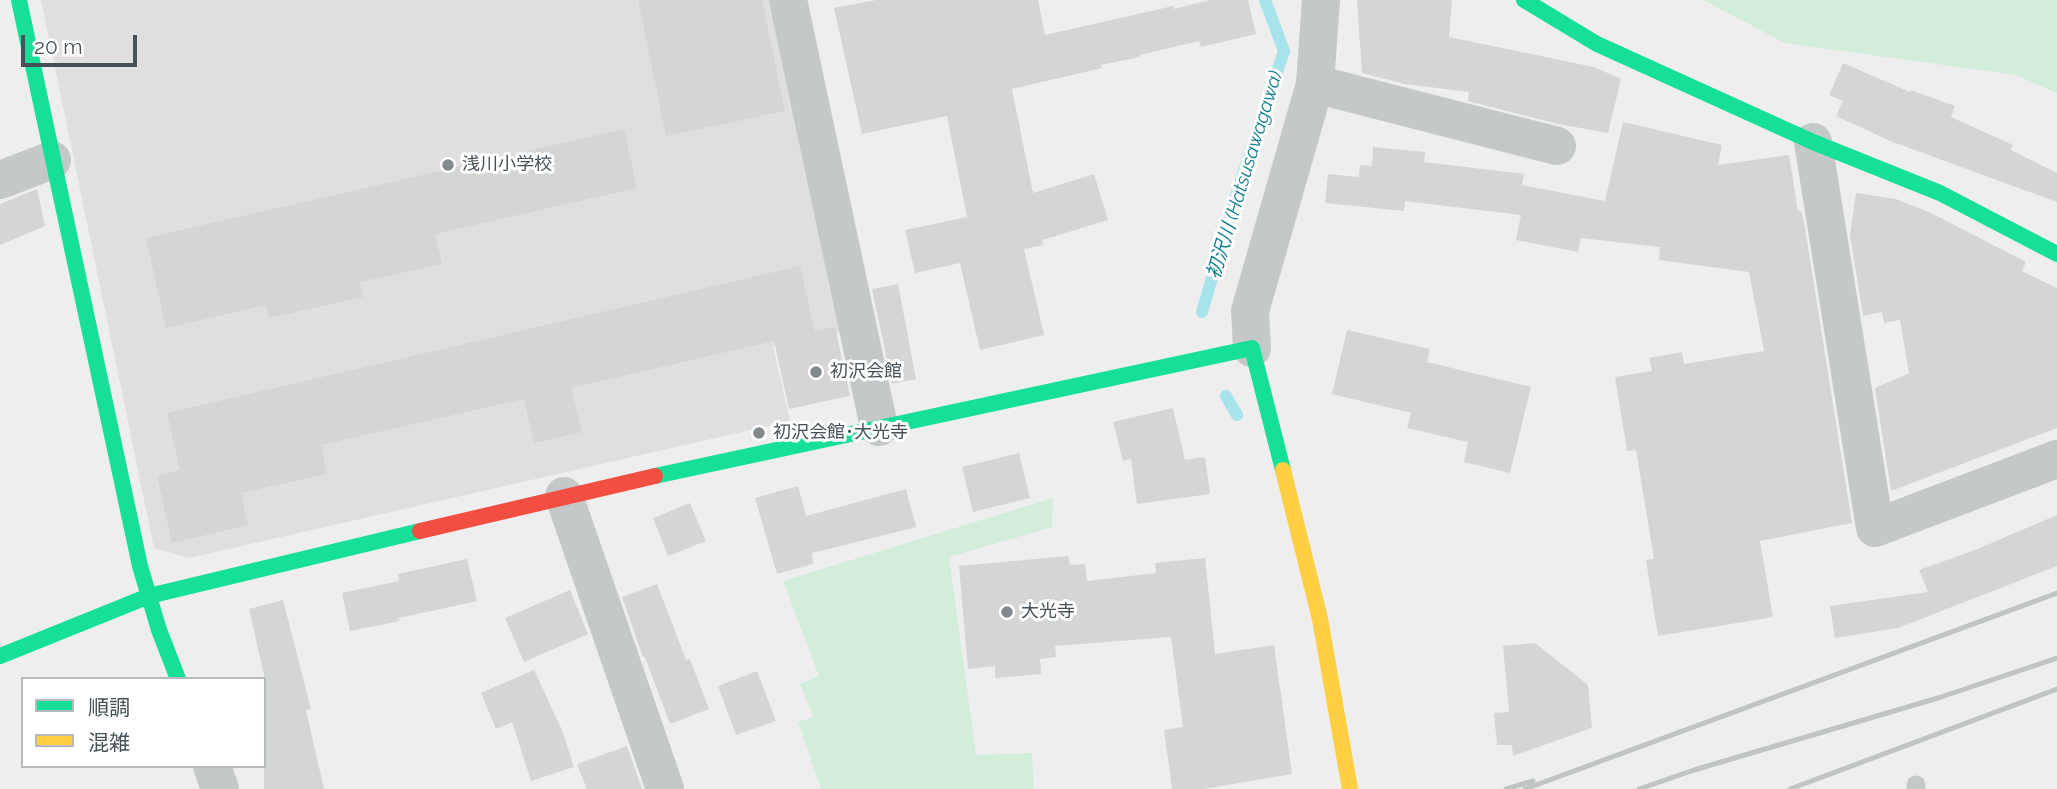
<!DOCTYPE html>
<html>
<head>
<meta charset="utf-8">
<style>
	body { margin:0 }
	#map { position:relative; width:2057px; height:789px; overflow:hidden; background:#eee; font-family:Raleway,"Noto Sans JP",sans-serif }
	canvas { display:block }
	.legend { position:absolute; left:21px; top:677px; width:245px; height:91px; box-sizing:border-box; background:#fff; border:2px solid #b5babd; margin:0; padding:9px 12px; list-style:none; font-size:21px; color:#465259 }
	.legend li { display:flex; align-items:center; gap:14px; height:35px }
	.legend b { width:35px; border:2px solid #b5babd }
	.scale { position:absolute; left:21px; top:35px; width:116px; height:32px; box-sizing:border-box; border:4px solid #465259; border-top:0; padding-left:9px; font-size:21px; line-height:24px; white-space:nowrap; color:#465259; -webkit-text-stroke:5px #fff; paint-order:stroke }
</style>
</head>
<body>
<div id="map">
<canvas width="2057" height="789"></canvas>
<ul class="legend">
<li><b style="height:9px;background:#16e098"></b>順調</li>
<li><b style="height:9px;background:#ffcf43"></b>混雑</li>
</ul>
<div class="scale">20 m</div>
</div>
<script>
const c = document.querySelector('canvas').getContext('2d');
c.lineJoin = 'round';
function fill(path, color) { c.fillStyle = color; c.fill(path, 'evenodd'); }
const poly = rows => new Path2D(rows.map(r => 'M' + r).join(''));
function trace(path, color, width, dash) { c.strokeStyle = color; c.lineWidth = width; c.lineCap = dash ? 'butt' : 'round'; c.setLineDash(dash || []); c.stroke(path); }
function write(font, color, halo, rows, align = 'center') {
  c.font = font + ' Raleway,"Noto Sans JP",sans-serif'; c.lineWidth = 6; c.setLineDash([]); c.textBaseline = 'middle'; c.strokeStyle = halo; c.fillStyle = color; for (const [text, x, y, turn = 0] of rows) {
    c.save(); c.translate(x, y); c.rotate((+turn || 0) * Math.PI / 180); c.textAlign = isNaN(turn) ? turn : align; if (halo) c.strokeText(text, 0, 0); c.fillText(text, 0, 0); c.restore();
  }
}
fill(poly([
	[41,0,788,0,857,329,773,346,790,421,189,558,154,548]
]), '#e0dfdf');
fill(poly([
	[1703,0,2057,0,2057,93,2016,75,1785,43],
	[1053,498,1052,527,949,557,976,755,1032,753,1034,789,821,789,798,722,813,717,800,684,819,676,783,581]
]), '#d2edda');
trace(poly([
	[1202,312,1237,193,1284,51,1265,0],
	[1226,396,1237,415]
]), '#a7e3ea', 12);
fill(poly([
	[638,0,762,0,785,111,666,136],
	[876,0,1038,0,1045,35,1173,6,1174,9,1210,0,1248,0,1256,34,1201,47,1199,41,1140,55,1140,57,1101,65,1102,68,1012,89,1033,193,1094,174,1108,220,1042,240,1043,245,1024,249,1044,335,980,350,960,263,915,273,905,230,967,217,947,116,862,134,834,8],
	[1357,0,1452,0,1449,37,1594,67,1621,79,1608,133,1558,124,1468,101,1469,92,1405,84,1362,73],
	[1843,63,1910,92,1911,90,1955,106,1951,117,2013,145,2011,150,2057,173,2057,202,1890,141,1836,116,1843,101,1829,95],
	[1623,122,1722,145,1718,165,1789,155,1798,211,1801,211,1804,222,1852,523,1760,541,1773,617,1658,636,1646,560,1654,559,1636,450,1627,451,1615,377,1652,371,1649,358,1682,352,1684,364,1764,351,1749,272,1659,260,1660,247,1581,238,1578,252,1516,240,1521,215,1405,201,1404,211,1325,203,1328,174,1359,177,1360,165,1372,166,1373,147,1425,152,1424,162,1524,174,1522,185,1605,201],
	[624,129,637,188,435,234,442,264,360,282,363,297,269,318,266,305,166,328,146,238],
	[37,189,45,226,0,245,0,204],
	[1856,193,1896,199,1931,213,2026,262,2022,271,2057,288,2057,428,1891,491,1875,388,1909,373,1900,320,1884,323,1882,312,1863,316,1850,235],
	[800,266,815,331,835,327,850,396,789,409,774,341,571,388,582,432,534,443,524,399,321,445,327,474,241,493,248,525,172,543,157,476,180,470,167,413],
	[898,284,916,379,892,384,872,289],
	[1347,330,1430,349,1427,362,1531,387,1510,473,1464,462,1468,442,1407,428,1411,413,1332,394],
	[1173,408,1185,460,1205,457,1210,494,1137,504,1131,459,1123,461,1113,422],
	[1019,453,1030,498,973,512,962,467],
	[798,486,806,516,906,489,916,527,812,553,813,564,777,574,755,498],
	[690,503,706,541,668,556,653,518],
	[2057,515,2057,566,1898,628,1835,638,1830,606,1928,592,1919,570,1975,550],
	[1068,556,1070,565,1085,564,1087,581,1156,573,1155,563,1205,558,1215,654,1274,645,1292,774,1204,789,1172,789,1164,730,1183,727,1171,637,1055,646,1056,657,1040,659,1041,674,995,678,995,666,968,669,959,566],
	[467,559,477,601,399,618,400,621,350,631,342,593,399,581,398,574],
	[657,584,686,660,690,659,709,709,670,724,645,657,643,657,622,597],
	[570,590,588,634,524,662,505,618],
	[283,600,311,709,306,710,324,789,264,789,264,675,249,609],
	[1535,643,1588,685,1592,728,1513,756,1512,745,1497,745,1494,713,1509,712,1503,646],
	[534,670,562,730,574,767,531,781,512,722,496,729,481,693],
	[757,671,776,721,736,735,718,686],
	[627,746,642,789,587,789,577,764]
]), '#d4d6d6');
trace(poly([
	[1916,785,1916,789]
]), '#c5c8c9', 19);
trace(poly([
	[788,0,879,427],
	[1315,84,1557,146],
	[1813,142,1875,528,2057,459],
	[0,180,52,160],
	[1252,348,1250,311,1315,84,1321,0],
	[564,496,665,789],
	[212,766,220,789]
]), '#c5c8c9', 38);
trace(poly([
	[19,0,140,566,159,630,178,679],
	[1524,0,1597,44,1813,142,1940,193,2057,254],
	[655,476,1252,348,1283,470],
	[0,656,149,596,420,531]
]), '#16e098', 16);
trace(poly([
	[1283,470,1320,619,1350,789]
]), '#ffcf43', 16);
trace(poly([
	[420,531,655,476]
]), '#f24e42', 16);
trace(poly([
	[1506,789,1533,781],
	[1525,789,2057,593],
	[1639,789,1694,770,1938,698,2057,658],
	[1790,789,2057,689]
]), '#c1c4c4', 5);
for (const [x, y, r, color] of [
	[448,165,7,"#81898d"],
	[816,372,7,"#81898d"],
	[759,433,7,"#81898d"],
	[1007,612,7,"#81898d"]
]) { const dot = new Path2D(); dot.arc(x, y, r, 0, 2 * Math.PI); c.fillStyle = color; c.fill(dot); trace(dot, '#fff', 2.5); }
write('18px', '#465259', '#fff', [
	["浅川小学校",462,165],
	["初沢会館",830,372],
	["初沢会館･大光寺",773,433],
	["大光寺",1021,612]
], 'left');
write('italic 19px', '#107f8c', '#fff', [
	["初沢川 (Hatsusawagawa)",1245,175,-73]
]);
</script>
</body>
</html>
